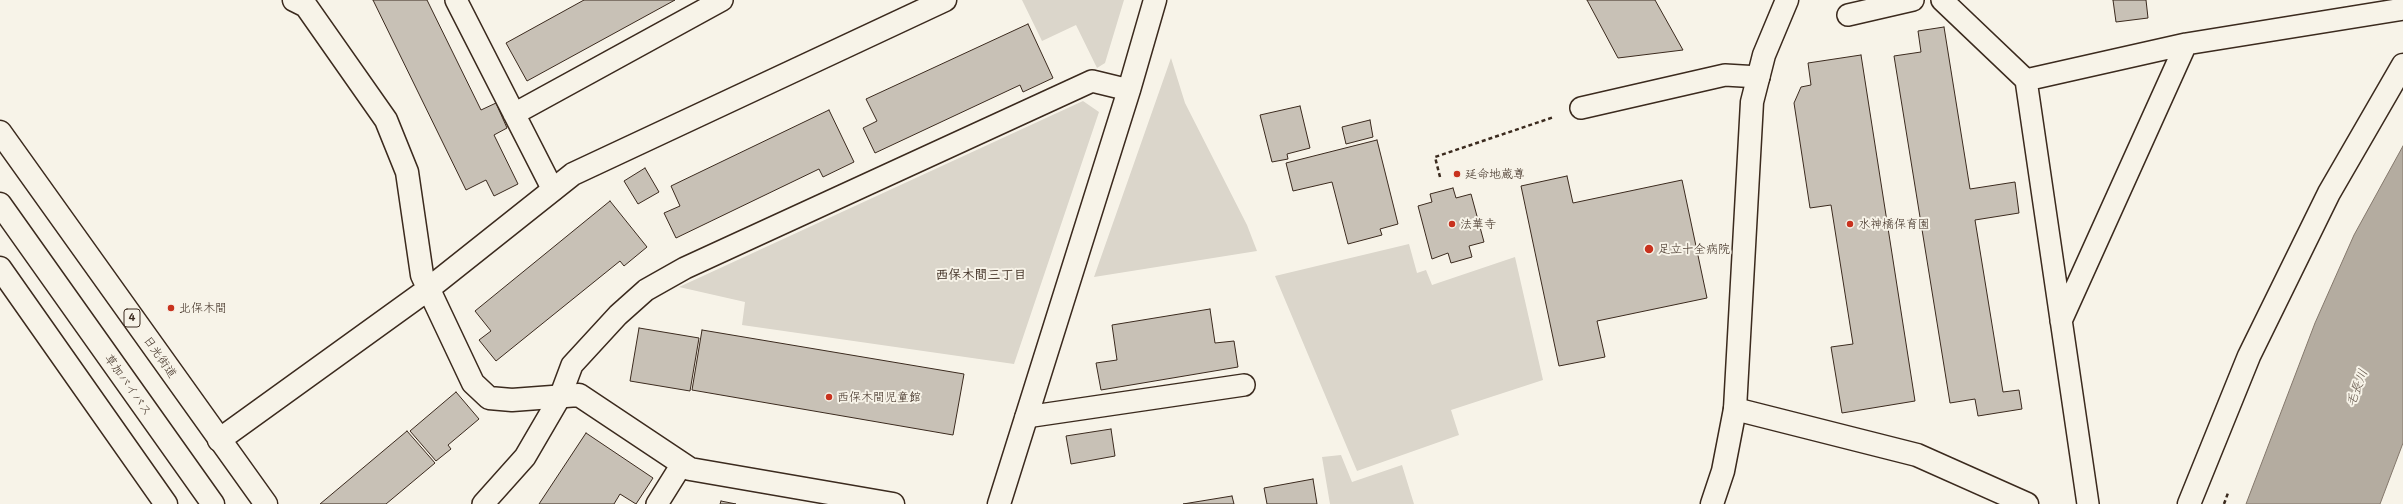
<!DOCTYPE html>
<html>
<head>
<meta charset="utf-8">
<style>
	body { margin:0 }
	canvas { display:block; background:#f7f3e8 }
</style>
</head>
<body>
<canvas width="2403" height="504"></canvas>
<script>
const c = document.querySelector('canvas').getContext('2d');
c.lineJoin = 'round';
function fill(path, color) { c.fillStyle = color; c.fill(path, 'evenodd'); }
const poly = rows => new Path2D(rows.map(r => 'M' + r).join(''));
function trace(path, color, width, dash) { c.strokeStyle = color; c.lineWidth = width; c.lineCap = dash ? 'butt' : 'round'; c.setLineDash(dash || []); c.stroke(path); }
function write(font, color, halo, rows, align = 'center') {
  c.font = font + ' Mali,"Klee One",sans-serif'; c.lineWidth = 4; c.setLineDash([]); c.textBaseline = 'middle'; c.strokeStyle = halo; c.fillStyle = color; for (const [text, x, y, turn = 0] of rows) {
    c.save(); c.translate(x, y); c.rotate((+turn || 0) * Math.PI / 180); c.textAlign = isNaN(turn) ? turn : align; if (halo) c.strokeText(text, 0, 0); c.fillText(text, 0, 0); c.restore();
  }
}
fill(poly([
	[1022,0,1124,0,1105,63,1097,68,1076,25,1042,41],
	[1171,58,1185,103,1247,225,1257,251,1094,277],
	[1083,101,1099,112,1014,364,742,325,745,302,679,287],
	[1409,244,1417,273,1426,270,1432,285,1515,257,1543,380,1451,410,1459,435,1357,471,1275,276],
	[1341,455,1352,482,1402,465,1414,504,1330,504,1322,457]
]), '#dbd6cb');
const water = poly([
	[2403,146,2403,443,2380,504,2246,504,2315,323,2354,235,2403,146]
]);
fill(water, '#b4aca0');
trace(water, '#84786c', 1);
const building = poly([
	[373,0,427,0,481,110,496,103,507,128,494,135,518,184,494,196,486,180,466,190,373,0],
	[584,0,675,0,527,81,506,43,584,0],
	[1587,0,1655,0,1683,50,1618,58,1587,0],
	[2113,0,2146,0,2148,18,2116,22,2113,0],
	[1028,24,1053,78,1023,92,1020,85,875,153,863,128,877,121,866,99,1028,24],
	[1944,27,1970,189,2015,182,2019,213,1975,220,2003,392,2019,390,2022,409,1978,416,1975,399,1950,403,1894,56,1921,52,1918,31,1944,27],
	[1861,55,1915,401,1842,413,1831,347,1853,344,1831,205,1810,208,1794,103,1801,87,1811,85,1808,63,1861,55],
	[1300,106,1310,148,1287,154,1288,159,1272,162,1260,115,1300,106],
	[829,110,854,162,823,177,819,169,676,238,664,213,680,206,671,186,829,110],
	[1370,120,1373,137,1346,144,1342,127,1370,120],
	[1377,140,1398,224,1380,229,1382,235,1348,244,1332,182,1293,191,1286,163,1377,140],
	[645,168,659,192,638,204,624,181,645,168],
	[1567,176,1573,203,1682,180,1707,298,1597,321,1605,357,1559,366,1521,186,1567,176],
	[1453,188,1456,198,1471,194,1484,242,1469,246,1472,257,1451,263,1448,253,1432,259,1418,206,1432,202,1430,194,1453,188],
	[610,201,647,247,624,266,620,261,496,361,479,340,491,331,475,311,610,201],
	[1210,309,1215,343,1234,341,1238,367,1101,390,1096,363,1117,360,1112,325,1210,309],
	[639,328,699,338,690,391,630,381,639,328],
	[702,330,964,374,953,435,692,390,702,330],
	[456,392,479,419,448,445,451,449,436,461,410,431,456,392],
	[1111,429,1115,456,1071,464,1066,436,1111,429],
	[407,431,435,463,386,504,320,504,407,431],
	[586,433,653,478,636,504,620,494,614,504,539,504,586,433],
	[1313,479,1317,504,1267,504,1264,488,1313,479],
	[1232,496,1234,504,1183,504,1232,496],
	[721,501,736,504,720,504,721,501]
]);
fill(building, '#c8c1b6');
trace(building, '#3b2a1e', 1);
const lane = poly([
	[456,0,553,190],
	[1942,0,2026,80,2186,44],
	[1848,15,1913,0],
	[2026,80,2088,504],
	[1581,108,1725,75,1759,77],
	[514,114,722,0],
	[2061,321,2186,44,2403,9],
	[1026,417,1244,385],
	[483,504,525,457,560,397,572,365,618,315,646,290,685,268,1092,81,1129,90],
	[657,504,682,464]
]);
const street = poly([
	[294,0,306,6,386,120,407,172,422,275,473,383,489,398,512,400,579,395,690,469,893,504],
	[1735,409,1917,455,2027,504],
	[219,440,427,290,573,174,945,0],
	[999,504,1129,90,1155,0],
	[2189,504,2249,356,2329,193,2403,65]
]);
const secondary = poly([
	[1712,504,1723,471,1735,409,1752,102,1764,55,1787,0]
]);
const highway = poly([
	[0,132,266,504],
	[0,204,213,504],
	[0,268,166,504]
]);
trace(lane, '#3b2a1e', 24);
trace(street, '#3b2a1e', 25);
trace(secondary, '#3b2a1e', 25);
trace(highway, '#3b2a1e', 25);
trace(poly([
	[1440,177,1435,157,1554,117],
	[2224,504,2228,493]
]), '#3b2a1e', 2.5, [4, 3]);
trace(lane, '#f7f3e8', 21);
trace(street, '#f7f3e8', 22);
trace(secondary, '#f7f3e8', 22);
trace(highway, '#f7f3e8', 22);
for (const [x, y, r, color] of [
	[1457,174,4,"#c8321e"],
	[1452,224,4,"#c8321e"],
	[1850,224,4,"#c8321e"],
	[1649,249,5,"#c8321e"],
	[171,308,4,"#c8321e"],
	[829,397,4,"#c8321e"]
]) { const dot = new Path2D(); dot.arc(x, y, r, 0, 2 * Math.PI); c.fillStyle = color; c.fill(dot); trace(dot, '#f7f3e8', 1.5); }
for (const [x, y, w] of [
	[132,318,16]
]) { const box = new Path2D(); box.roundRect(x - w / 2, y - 9, w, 18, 3); c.fillStyle = '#f7f3e8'; c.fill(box); trace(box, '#3b2a1e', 1); }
write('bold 11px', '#3b2a1e', null, [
	["4",132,318]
]);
write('12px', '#3b2a1e', '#f7f3e8', [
	["延命地蔵尊",1465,174],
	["法華寺",1460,224],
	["水神橋保育園",1858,224],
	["足立十全病院",1658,249],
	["北保木間",179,308],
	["西保木間児童館",837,397]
], 'left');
write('12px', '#3b2a1e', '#f7f3e8', [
	["日光街道",160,357,55],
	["草加バイパス",128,385,55]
]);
write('bold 13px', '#3b2a1e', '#f7f3e8', [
	["西保木間三丁目",981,275]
]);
write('italic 13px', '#5f5145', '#f7f3e8', [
	["毛長川",2357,388,-69]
]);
</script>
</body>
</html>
